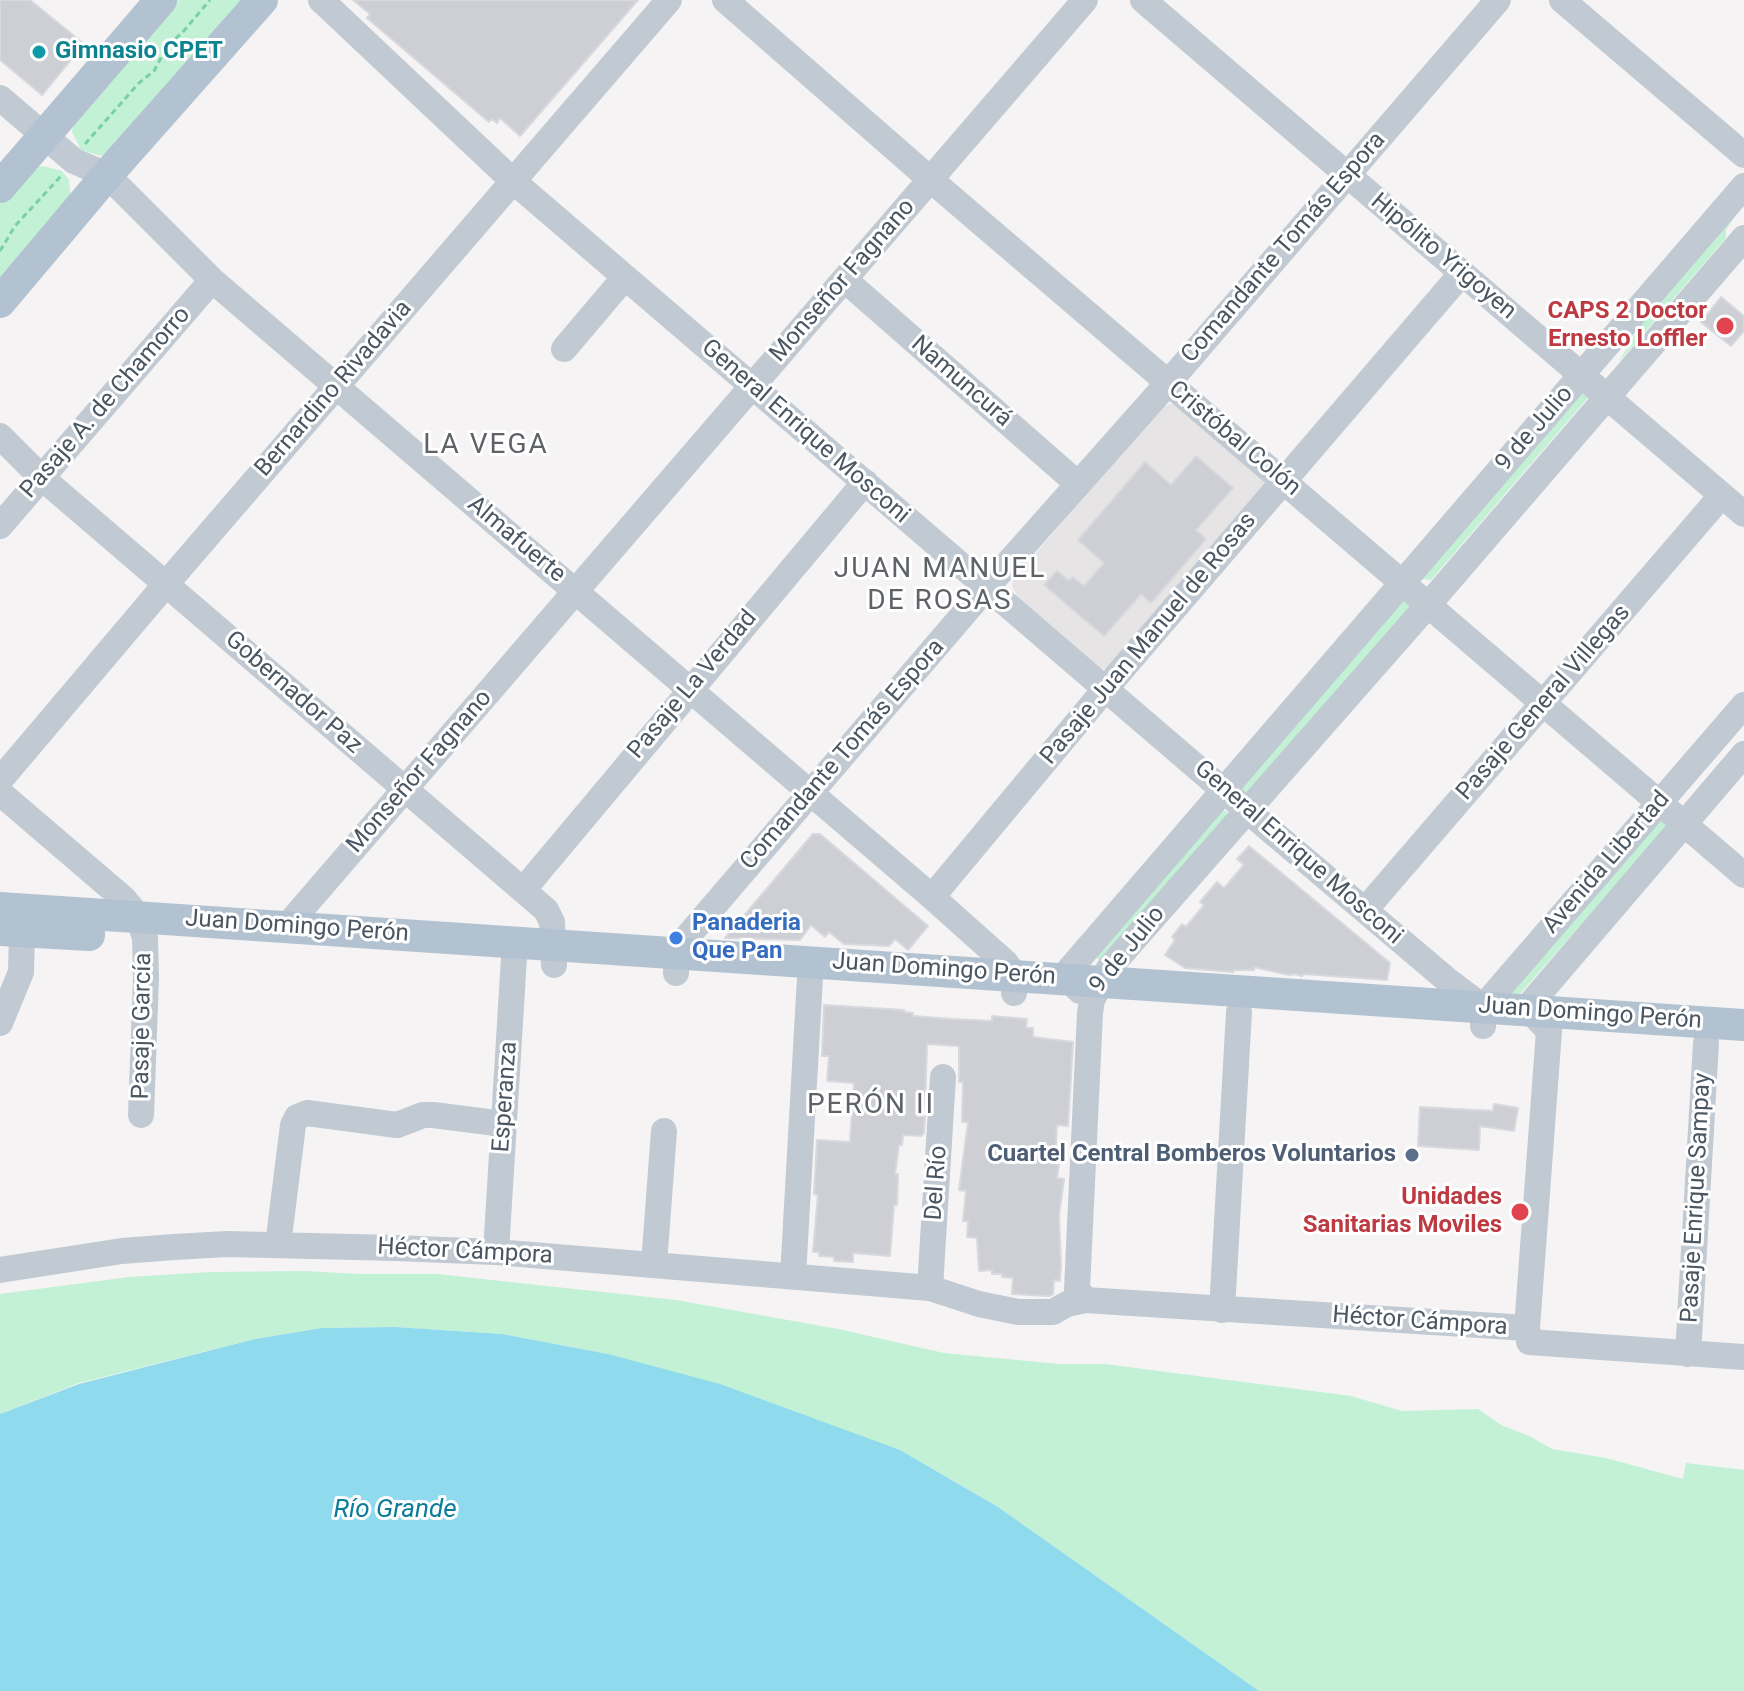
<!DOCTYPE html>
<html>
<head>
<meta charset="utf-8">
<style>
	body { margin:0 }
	canvas { display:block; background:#f5f3f3 }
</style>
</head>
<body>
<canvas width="1744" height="1691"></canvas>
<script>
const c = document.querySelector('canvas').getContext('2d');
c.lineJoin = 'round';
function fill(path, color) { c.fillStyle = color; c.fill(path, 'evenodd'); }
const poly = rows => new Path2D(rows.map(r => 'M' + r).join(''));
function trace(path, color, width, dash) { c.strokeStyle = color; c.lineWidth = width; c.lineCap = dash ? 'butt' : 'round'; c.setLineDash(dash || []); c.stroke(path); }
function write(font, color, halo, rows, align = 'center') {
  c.font = font + ' Roboto,sans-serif'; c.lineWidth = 6; c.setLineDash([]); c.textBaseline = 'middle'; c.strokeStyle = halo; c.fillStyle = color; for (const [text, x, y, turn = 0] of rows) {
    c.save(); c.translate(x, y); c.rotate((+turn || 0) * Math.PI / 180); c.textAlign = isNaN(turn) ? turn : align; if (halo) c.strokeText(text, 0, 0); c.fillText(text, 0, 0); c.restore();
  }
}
fill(poly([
	[1170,404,1177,405,1264,480,1265,486,1108,669,1101,668,1018,598,1012,586,1013,580,1158,410]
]), '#e6e4e5');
fill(poly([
	[176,0,244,0,111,153,101,156,81,150,72,132,73,122],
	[43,166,62,171,69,180,71,200,0,283,0,204,25,175,33,168],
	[1744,203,1726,230,1726,238,1618,363,1636,333,1639,322],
	[1584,386,1592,393,1431,580,1423,579,1422,572],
	[1404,597,1413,604,1250,792,1243,793,1240,785],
	[1220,810,1227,811,1229,817,1105,960,1097,959,1094,951],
	[1660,818,1669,824,1519,995,1513,994,1512,989],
	[306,1271,358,1274,437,1274,676,1300,838,1329,944,1353,1059,1364,1105,1364,1351,1396,1402,1411,1478,1409,1501,1425,1529,1436,1552,1449,1606,1458,1683,1479,1686,1463,1744,1470,1744,1691,1259,1691,998,1507,900,1450,608,1354,502,1334,395,1327,322,1328,255,1339,79,1383,0,1414,0,1294,129,1277,211,1272]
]), '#c3f1d5');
fill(poly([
	[395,1327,502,1334,608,1354,720,1384,900,1450,998,1507,1259,1691,0,1691,0,1414,79,1384,255,1339,322,1328]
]), '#90daee');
const building = poly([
	[0,0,30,0,84,44,42,95,0,60,0,0],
	[353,0,638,0,520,136,500,118,497,123,492,119,489,122,367,18,370,14,353,0],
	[1721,297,1744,316,1744,331,1731,346,1701,322,1721,297],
	[1196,456,1233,488,1196,530,1206,539,1171,580,1151,603,1141,594,1104,636,1044,585,1057,571,1069,581,1073,577,1084,586,1104,563,1078,540,1145,462,1171,485,1196,456],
	[813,834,820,834,928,926,908,950,895,939,889,946,844,944,829,932,825,937,811,925,800,940,725,938,813,834],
	[1249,846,1390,963,1387,980,1304,974,1302,976,1295,974,1289,975,1254,967,1254,970,1234,970,1233,972,1185,968,1165,955,1175,940,1172,937,1182,924,1186,927,1204,905,1200,902,1217,882,1224,888,1244,865,1237,859,1249,846],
	[824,1005,904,1010,904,1012,913,1013,913,1016,952,1019,992,1021,992,1016,1027,1019,1026,1028,1033,1028,1033,1037,1073,1042,1068,1126,1057,1125,1055,1164,1059,1165,1057,1178,1064,1179,1059,1215,1061,1265,1060,1281,1054,1280,1053,1294,1049,1296,1012,1294,1013,1278,1002,1277,1002,1274,992,1274,992,1270,979,1271,977,1238,967,1237,968,1221,963,1221,966,1191,959,1190,968,1122,962,1122,963,1082,959,1082,959,1046,927,1044,925,1104,918,1116,925,1116,924,1133,921,1136,903,1135,902,1145,899,1145,895,1174,898,1174,897,1205,894,1205,890,1256,853,1253,853,1262,834,1261,834,1257,819,1256,819,1252,813,1252,818,1195,814,1194,817,1140,850,1142,854,1083,827,1081,829,1056,822,1056,824,1005],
	[1494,1104,1518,1108,1514,1131,1480,1126,1479,1150,1418,1146,1420,1107,1493,1111,1494,1104]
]);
fill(building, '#cdcfd5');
trace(building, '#d7d9de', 2);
trace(poly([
	[85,144,139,83,154,71,168,45,182,33,210,0],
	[0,251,15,226,61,176]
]), '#7ad0a6', 3, [6, 4]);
trace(poly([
	[321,0,513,181,1264,825,1446,979,1483,1007],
	[725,0,931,180,1744,875],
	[1143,0,1744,514],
	[1562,0,1744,155],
	[0,98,74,161,107,175,212,280,932,897,1006,963,1015,975,1014,993],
	[845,280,1078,484],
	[564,349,625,277],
	[0,436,42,478,546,910,552,922,554,965],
	[0,526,212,280],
	[1744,754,1532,1002,1529,1010,1549,1031,1527,1328,1529,1342,1744,1357],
	[0,780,166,584,669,0],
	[0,793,124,899,138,916,145,938,146,977,141,1115],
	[524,889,865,482],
	[932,897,1106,688,1462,273],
	[1365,910,1722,495],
	[287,926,1085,0],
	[676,973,677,952,682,943,986,588,1168,383,1498,0],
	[1080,991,1067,979,1068,971,1075,963,1744,186],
	[0,1023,21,972,22,932],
	[1483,1026,1483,1007,1744,705],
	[278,1245,293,1125,297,1117,307,1113,397,1125,423,1115,433,1115,504,1124],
	[496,1252,515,941],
	[654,1264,664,1131],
	[0,1270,122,1251,174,1247,227,1244,395,1248,496,1252,930,1288,979,1304,1018,1312,1053,1312,1067,1304,1085,1300,1527,1328],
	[793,1276,811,960],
	[930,1288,943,1077],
	[1085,1300,1077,1289,1090,1013,1092,1000,1109,968,1428,605,1744,238],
	[1222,1310,1239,1012],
	[1688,1354,1706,1043]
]), '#c1cad2', 26);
trace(poly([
	[0,187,161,0],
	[0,302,107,175,262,0],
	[0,908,1744,1025],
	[0,930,89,935]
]), '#b3c2d1', 32);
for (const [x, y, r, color] of [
	[39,52,8,"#0f9aa8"],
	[1725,326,10,"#e0444e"],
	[676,938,8,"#3f7fe0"],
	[1412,1155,8,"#5c6f8a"],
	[1520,1212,10,"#e0444e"]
]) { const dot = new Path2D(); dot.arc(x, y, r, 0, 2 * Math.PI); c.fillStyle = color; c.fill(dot); trace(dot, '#fff', 3); }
write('bold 24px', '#0d838f', '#fff', [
	["Gimnasio CPET",55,52]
], 'left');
write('24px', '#4a5661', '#fff', [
	["Comandante Tomás Espora",1284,248,-49],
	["Hipólito Yrigoyen",1443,257,40],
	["Monseñor Fagnano",843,281,-49],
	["Namuncurá",961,382,41],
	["Bernardino Rivadavia",334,389,-49],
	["Pasaje A. de Chamorro",106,403,-49],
	["9 de Julio",1535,429,-49],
	["General Enrique Mosconi",805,432,41],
	["Cristóbal Colón",1234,439,40],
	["Almafuerte",516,540,40],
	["Pasaje Juan Manuel de Rosas",1149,639,-50],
	["Pasaje La Verdad",693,685,-50],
	["Gobernador Paz",293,693,41],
	["Pasaje General Villegas",1544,703,-49],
	["Comandante Tomás Espora",843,755,-49],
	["Monseñor Fagnano",420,772,-49],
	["General Enrique Mosconi",1298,853,41],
	["Avenida Libertad",1607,863,-49],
	["Juan Domingo Perón",297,927,4],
	["9 de Julio",1128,950,-51],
	["Juan Domingo Perón",944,970,4],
	["Juan Domingo Perón",1590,1014,4],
	["Pasaje García",143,1026,-89],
	["Esperanza",506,1097,-86],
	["Del Río",937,1183,-86],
	["Pasaje Enrique Sampay",1697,1198,-87],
	["Héctor Cámpora",465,1252,3],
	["Héctor Cámpora",1420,1322,4]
]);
write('bold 24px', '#be3a42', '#fff', [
	["CAPS 2 Doctor",1707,312],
	["Ernesto Loffler",1707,340],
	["Unidades",1502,1198],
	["Sanitarias Moviles",1502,1226]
], 'right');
write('bold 24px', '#366cbe', '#fff', [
	["Panaderia",692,924],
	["Que Pan",692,952]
], 'left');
write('bold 24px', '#4e5e75', '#fff', [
	["Cuartel Central Bomberos Voluntarios",1396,1155]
], 'right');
write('italic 26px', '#0c7c9b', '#fff', [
	["Río Grande",395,1510]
]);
c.letterSpacing = '2px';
write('28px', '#5f6368', '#fff', [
	["LA VEGA",486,446],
	["JUAN MANUEL",940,570],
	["DE ROSAS",940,602],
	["PERÓN II",871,1106]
]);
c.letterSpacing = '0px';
</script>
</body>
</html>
